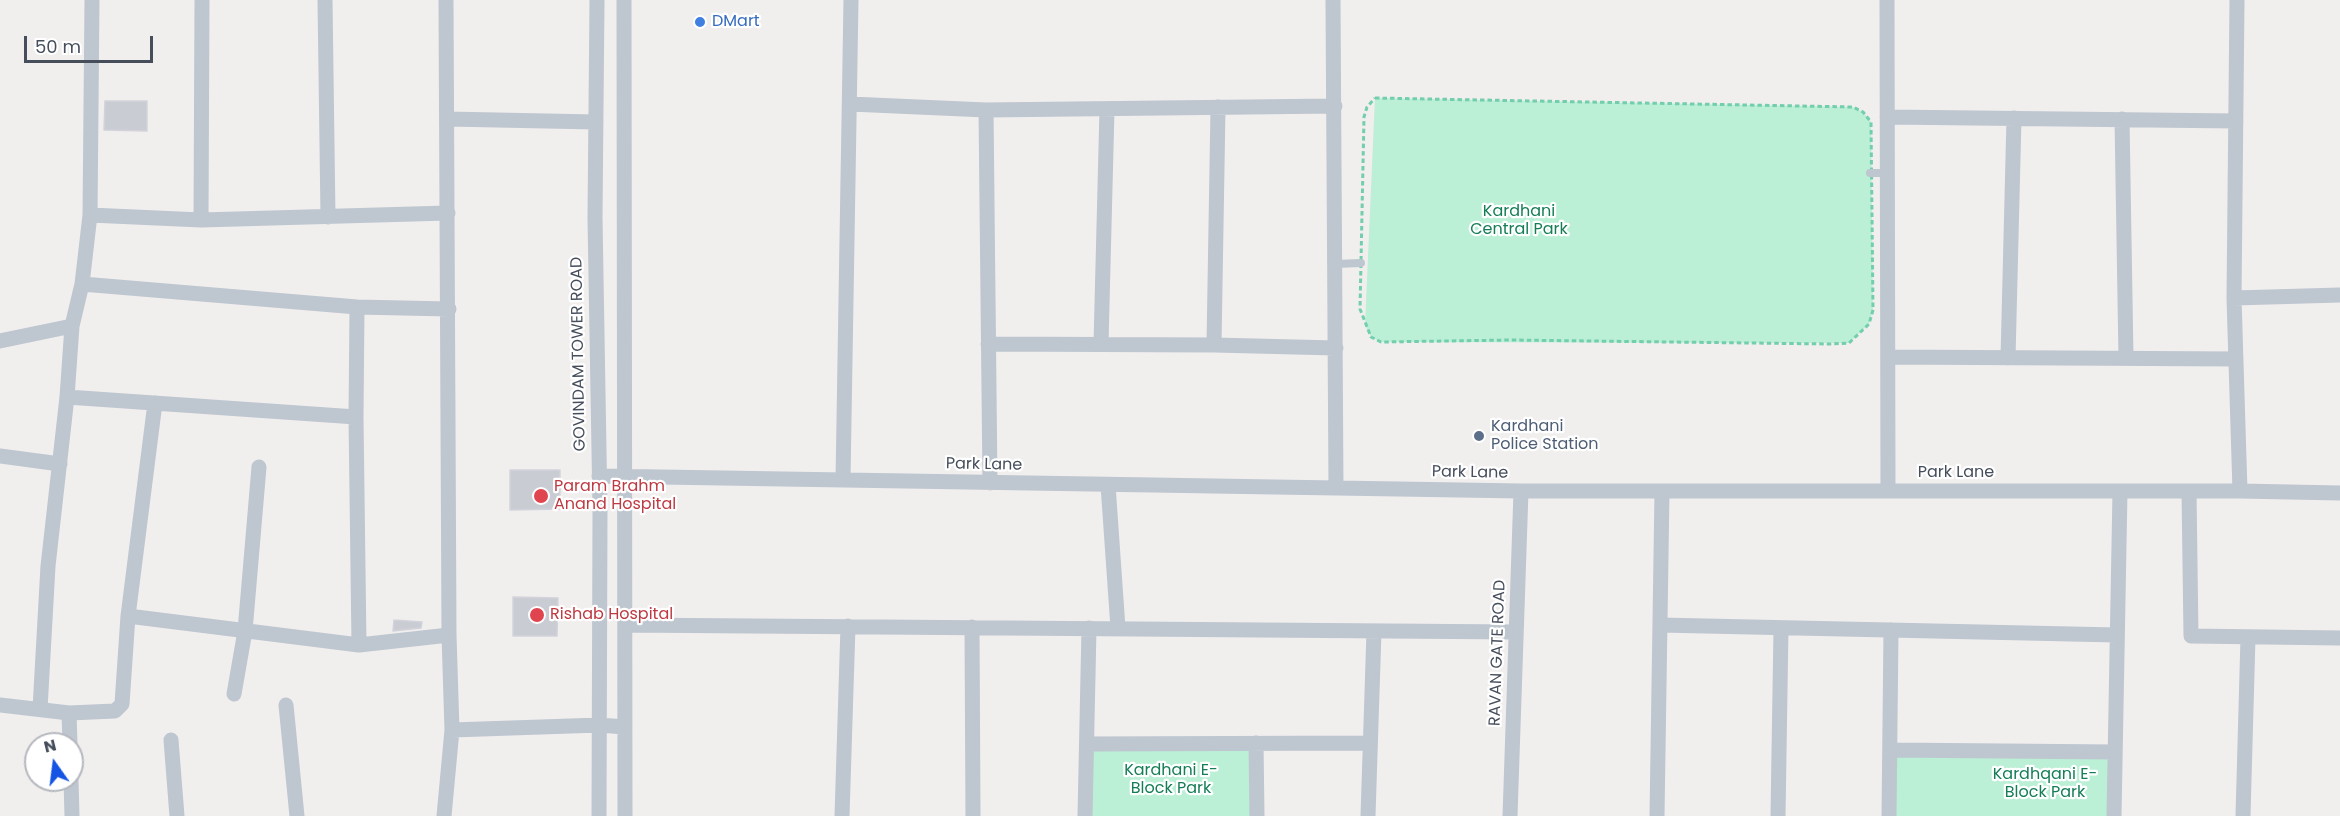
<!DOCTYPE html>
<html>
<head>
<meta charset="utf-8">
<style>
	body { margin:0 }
	#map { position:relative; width:2340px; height:816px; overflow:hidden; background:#f1eeee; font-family:Poppins,sans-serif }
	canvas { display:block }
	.north { position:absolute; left:24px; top:732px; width:60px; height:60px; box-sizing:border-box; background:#fff; border:2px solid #b5b8be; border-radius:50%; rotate:346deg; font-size:16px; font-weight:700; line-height:24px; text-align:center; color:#464e5c }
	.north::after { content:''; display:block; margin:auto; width:21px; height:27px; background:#1655e3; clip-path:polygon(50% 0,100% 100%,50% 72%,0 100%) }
	.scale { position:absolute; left:24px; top:36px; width:129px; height:27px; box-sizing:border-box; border:3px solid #464e5c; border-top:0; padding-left:8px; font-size:18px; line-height:21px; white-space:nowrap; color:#464e5c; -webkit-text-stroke:4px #fff; paint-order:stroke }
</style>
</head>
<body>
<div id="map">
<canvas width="2340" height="816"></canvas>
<div class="north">N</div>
<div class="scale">50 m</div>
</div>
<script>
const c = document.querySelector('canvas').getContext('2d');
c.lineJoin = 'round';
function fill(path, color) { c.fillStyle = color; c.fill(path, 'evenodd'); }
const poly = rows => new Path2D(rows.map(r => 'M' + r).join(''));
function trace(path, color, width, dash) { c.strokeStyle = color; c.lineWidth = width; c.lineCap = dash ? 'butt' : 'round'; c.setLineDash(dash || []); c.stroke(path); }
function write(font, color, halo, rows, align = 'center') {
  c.font = font + ' Poppins,sans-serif'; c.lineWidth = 4.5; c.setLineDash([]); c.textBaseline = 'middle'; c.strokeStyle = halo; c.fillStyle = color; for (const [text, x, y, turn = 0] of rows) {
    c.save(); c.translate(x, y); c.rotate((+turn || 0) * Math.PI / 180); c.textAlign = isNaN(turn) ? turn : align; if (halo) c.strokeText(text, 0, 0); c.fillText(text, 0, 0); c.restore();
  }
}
fill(poly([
	[1375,98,1853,107,1863,112,1871,122,1873,310,1869,324,1849,343,1381,342,1371,337,1365,325],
	[1256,743,1257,816,1085,816,1087,744],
	[1890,750,2115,752,2114,816,1889,816]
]), '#bbefd6');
const building = poly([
	[105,101,147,101,147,131,104,130,105,101],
	[510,470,560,470,560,509,510,510,510,470],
	[513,597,558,598,557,636,513,636,513,597],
	[394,620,422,622,421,628,393,631,394,620]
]);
fill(building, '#caccd4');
trace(building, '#d2d3da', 1.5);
trace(poly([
	[1375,98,1853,107,1863,112,1871,122,1873,310,1869,324,1849,343,1831,344,1511,340,1381,342,1371,337,1360,309,1364,117,1367,107,1375,98]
]), '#72ceac', 3, [4.5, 3]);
trace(poly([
	[1870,173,1887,173],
	[1335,264,1361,263]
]), '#bec6d0', 8);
trace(poly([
	[325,0,328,217],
	[446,0,449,635,452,730,600,725,624,727],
	[597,0,595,218,600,509,599,816],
	[624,0,625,816],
	[1333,0,1336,488],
	[1887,0,1888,491],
	[2237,0,2234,298,2240,491],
	[850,104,986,110,1335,106],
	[986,110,990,483],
	[1887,117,2236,121],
	[447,119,596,122],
	[2122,119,2126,358],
	[90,215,201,220,448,213],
	[201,220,202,0],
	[82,284,357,307,449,309],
	[2234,298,2340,295],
	[357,307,356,417,359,645,449,635],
	[0,341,72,326],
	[988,344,1214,345,1336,348],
	[1101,344,1107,109],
	[1214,345,1218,107],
	[1888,357,2236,359],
	[2008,358,2014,118],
	[67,397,356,417],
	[0,456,60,464],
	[599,476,1521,491,2240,491,2340,493],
	[843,480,851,0],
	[1108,485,1118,628],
	[2189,491,2191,636,2340,638],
	[128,616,359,645],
	[625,625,1516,632],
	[1660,625,2117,635],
	[972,627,973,816],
	[234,694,245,631,259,467],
	[0,705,69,713,70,744],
	[286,705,297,816],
	[40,709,48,566,67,397,72,326,82,284,90,215,92,0],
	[69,713,115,711,122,704,128,616,155,403],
	[171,740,177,816],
	[1256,743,1257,816],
	[1087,744,1370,743],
	[1890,750,2115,752],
	[71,780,72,816],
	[444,816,452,730],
	[842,816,848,626],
	[1085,816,1089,628],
	[1368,816,1374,631],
	[1510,816,1521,491],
	[1657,816,1662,491],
	[1778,816,1781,628],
	[1889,816,1891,630],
	[2114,816,2120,491],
	[2243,816,2248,637]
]), '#bec6d0', 15);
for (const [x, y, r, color] of [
	[700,22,6,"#3f7fe0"],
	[1479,436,6,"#5c6f8a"],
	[541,496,8,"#e0444e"],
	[537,615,8,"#e0444e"]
]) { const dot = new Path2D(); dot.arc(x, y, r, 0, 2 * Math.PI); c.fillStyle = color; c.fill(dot); trace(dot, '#fff', 2); }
write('16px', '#366cbe', '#fff', [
	["DMart",712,22]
], 'left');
write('16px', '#157e57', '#fff', [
	["Kardhani",1519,212],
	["Central Park",1519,230],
	["Kardhani E-",1171,771],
	["Block Park",1171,789],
	["Kardhqani E-",2045,775],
	["Block Park",2045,793]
]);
write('16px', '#464e5c', '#fff', [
	["GOVINDAM TOWER ROAD",579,354,-91],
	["Park Lane",984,465,1],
	["Park Lane",1470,473,1],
	["Park Lane",1956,473],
	["RAVAN GATE ROAD",1498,653,-88]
]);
write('16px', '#4e5e75', '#fff', [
	["Kardhani",1491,427],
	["Police Station",1491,445]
], 'left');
write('16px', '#be3a42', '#fff', [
	["Param Brahm",554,487],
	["Anand Hospital",554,505],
	["Rishab Hospital",550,615]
], 'left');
</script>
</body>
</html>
